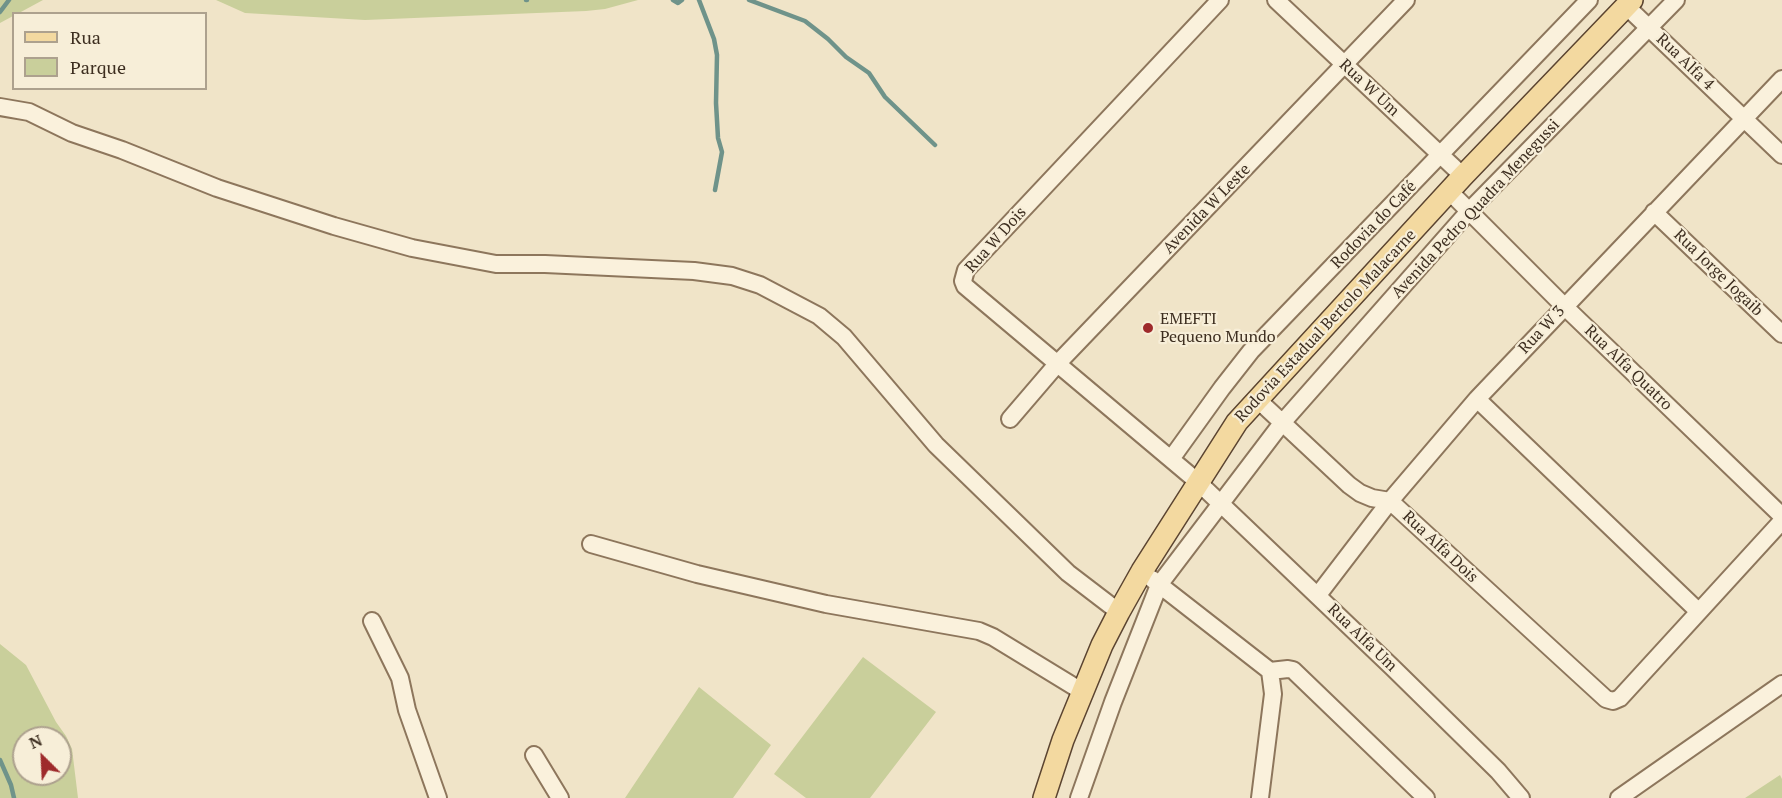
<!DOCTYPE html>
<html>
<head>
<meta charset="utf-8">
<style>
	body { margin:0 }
	#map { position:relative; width:1782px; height:798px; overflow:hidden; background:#f0e4c8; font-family:"PT Serif",serif }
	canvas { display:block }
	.legend { position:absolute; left:12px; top:12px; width:195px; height:78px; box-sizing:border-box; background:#f7eed8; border:2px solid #ada18e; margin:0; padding:8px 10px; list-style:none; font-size:18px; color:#3d2e20 }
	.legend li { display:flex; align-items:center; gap:12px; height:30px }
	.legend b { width:30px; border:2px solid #ada18e }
	.north { position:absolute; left:12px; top:726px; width:60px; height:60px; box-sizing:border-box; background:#f7eed8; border:2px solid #ada18e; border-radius:50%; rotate:336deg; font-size:16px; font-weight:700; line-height:24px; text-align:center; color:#3d2e20 }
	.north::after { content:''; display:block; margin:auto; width:21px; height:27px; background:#9e2a2b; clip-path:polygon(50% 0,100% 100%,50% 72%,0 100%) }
</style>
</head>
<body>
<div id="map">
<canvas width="1782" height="798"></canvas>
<ul class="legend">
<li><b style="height:8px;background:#f3d9a0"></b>Rua</li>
<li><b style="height:16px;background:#c9cf9b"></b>Parque</li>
</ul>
<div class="north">N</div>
</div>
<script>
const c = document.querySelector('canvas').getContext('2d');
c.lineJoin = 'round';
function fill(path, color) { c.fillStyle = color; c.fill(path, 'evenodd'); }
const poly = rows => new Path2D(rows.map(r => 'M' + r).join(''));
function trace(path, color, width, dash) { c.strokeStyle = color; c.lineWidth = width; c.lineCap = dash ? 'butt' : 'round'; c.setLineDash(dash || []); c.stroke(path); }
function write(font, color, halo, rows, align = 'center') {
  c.font = font + ' "PT Serif",serif'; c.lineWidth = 4.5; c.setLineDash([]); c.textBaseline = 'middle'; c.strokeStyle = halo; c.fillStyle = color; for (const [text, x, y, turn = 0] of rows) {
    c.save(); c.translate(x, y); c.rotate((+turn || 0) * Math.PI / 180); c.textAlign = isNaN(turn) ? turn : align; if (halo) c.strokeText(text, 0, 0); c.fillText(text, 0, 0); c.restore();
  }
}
fill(poly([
	[0,0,43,0,19,13,14,14,13,16,0,23],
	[216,0,638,0,605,9,586,11,365,20,245,13],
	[0,644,26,665,56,722,66,736,72,749,78,798,0,798],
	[24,738,60,738,60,774,24,774],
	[863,657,936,712,870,798,806,798,774,774],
	[699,687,771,745,733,798,625,798],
	[1780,775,1782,779,1782,798,1745,798]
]), '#c9cf9b');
trace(poly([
	[526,0,527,0],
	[673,0,678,3,682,0],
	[699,0,714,39,717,55,716,103,718,138,722,152,715,190],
	[749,0,805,21,828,39,846,57,869,73,885,97,935,145],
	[0,12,9,0],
	[0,760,11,785,14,798]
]), '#6f938a', 4.5);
const minor = poly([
	[1220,0,966,270,963,281,965,286,1198,482,1392,667,1498,771,1521,798],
	[1276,0,1463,176],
	[1626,6,1782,155],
	[0,107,29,112,72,133,122,150,217,188,334,226,412,248,496,264,545,264,694,271,732,276,760,285,819,316,844,337,936,445,1068,573,1119,612],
	[1450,192,1564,306,1782,516],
	[1654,212,1782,334],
	[1257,399,1349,485,1360,493,1372,498,1390,501,1606,699,1613,701,1620,698,1782,521],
	[1477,399,1698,611],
	[1010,419,1058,363,1406,0],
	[1171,459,1222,388,1251,351,1589,0],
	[591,544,697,574,826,604,979,631,993,637,1083,692],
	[1152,579,1270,671,1273,694,1260,798],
	[1318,595,1390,501,1477,399,1782,79],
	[372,621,400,678,407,710,438,798],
	[1270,671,1288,669,1293,670,1426,798],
	[534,755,560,798],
	[1079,798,1113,702,1159,585,1282,423,1470,210,1676,0],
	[1619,798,1782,684]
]);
const major = poly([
	[1044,798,1063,740,1102,645,1119,612,1142,571,1237,422,1463,176,1632,0]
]);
trace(minor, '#8d765c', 20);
trace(major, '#5b4430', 24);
trace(minor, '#faf1dc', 16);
trace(major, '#f3d9a0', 21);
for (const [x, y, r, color] of [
	[1148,328,6,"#9e2a2b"]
]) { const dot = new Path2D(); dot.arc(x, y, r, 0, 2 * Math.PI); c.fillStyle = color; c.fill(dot); trace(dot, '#f7eed8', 2); }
write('16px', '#3d2e20', '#f7eed8', [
	["Rua Alfa 4",1685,62,44],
	["Rua W Um",1369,88,43],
	["Avenida W Leste",1207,209,-46],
	["Avenida Pedro Quadra Menegussi",1476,209,-47],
	["Rodovia do Café",1374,225,-46],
	["Rua W Dois",996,240,-48],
	["Rua Jorge Jogaib",1718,273,44],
	["Rodovia Estadual Bertolo Malacarne",1326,326,-47],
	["Rua W 3",1542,330,-47],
	["Rua Alfa Quatro",1628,368,44],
	["Rua Alfa Dois",1440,547,43],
	["Rua Alfa Um",1362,638,44]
]);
write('16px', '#3d2e20', '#f7eed8', [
	["EMEFTI",1160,319],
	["Pequeno Mundo",1160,337]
], 'left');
</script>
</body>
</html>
